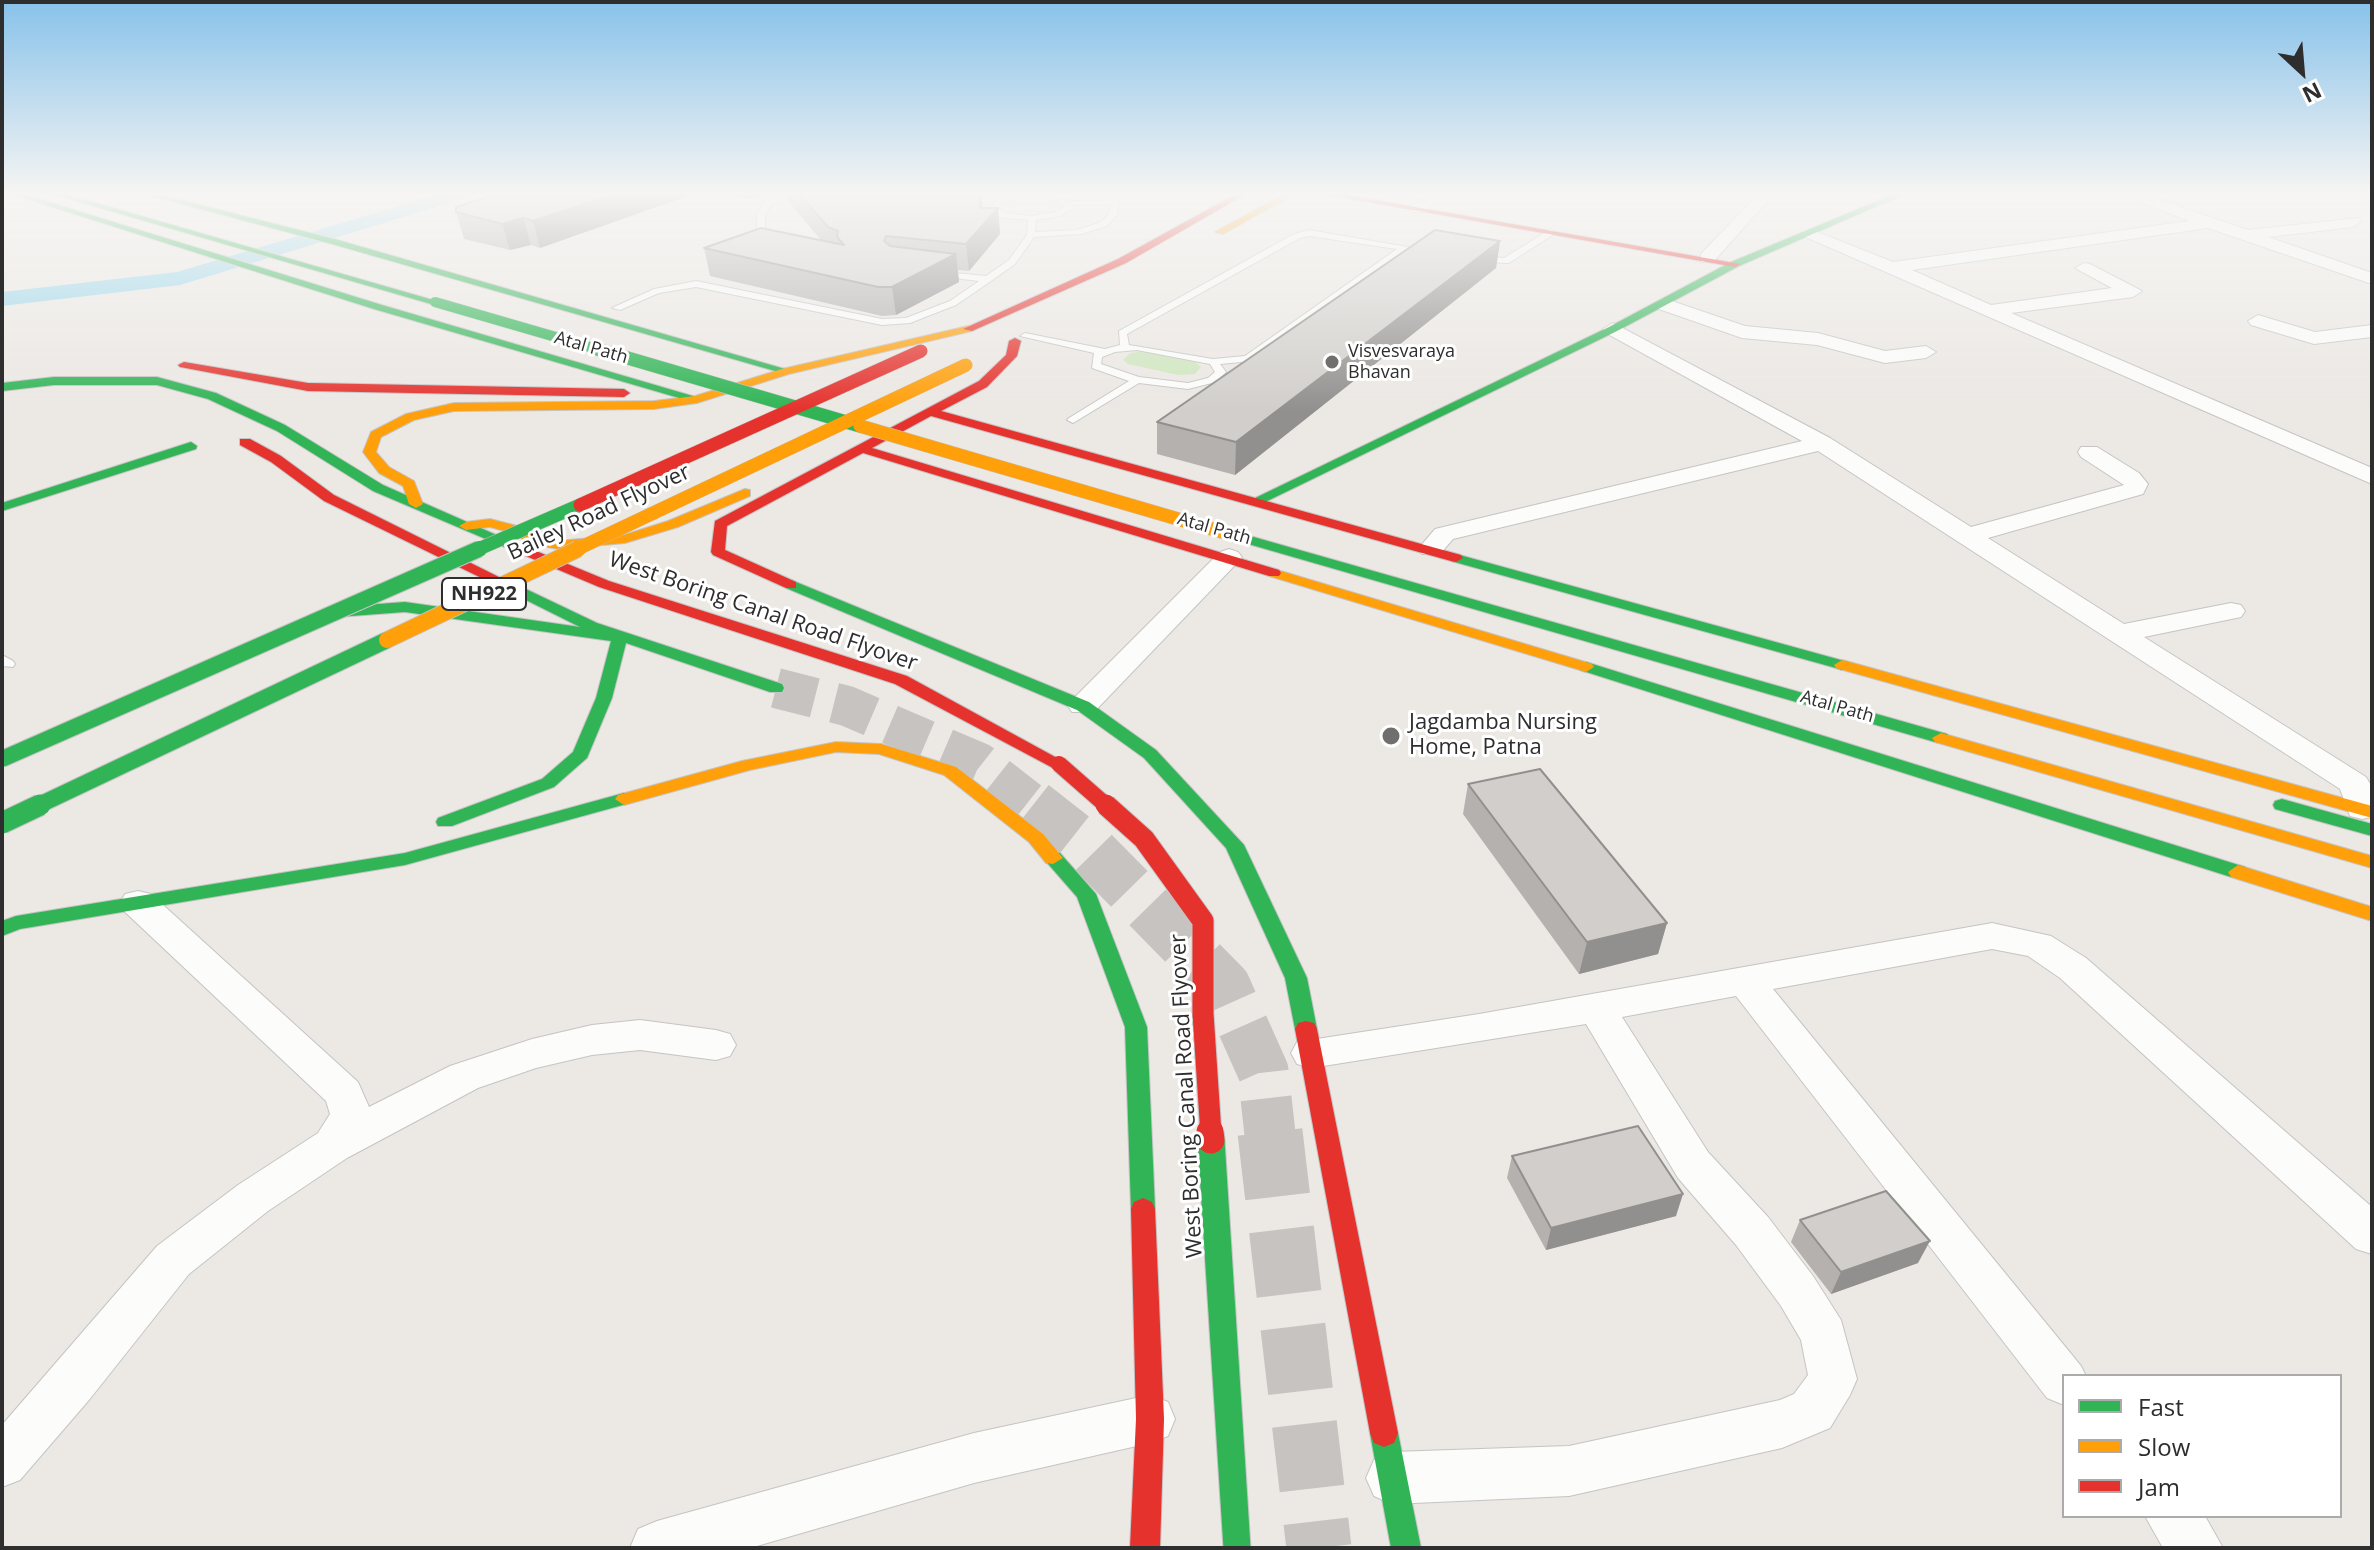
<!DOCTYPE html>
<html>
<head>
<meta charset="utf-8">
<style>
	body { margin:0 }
	#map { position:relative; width:2374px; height:1550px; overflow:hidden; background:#ece8e4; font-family:"Open Sans",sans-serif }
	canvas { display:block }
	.frame { position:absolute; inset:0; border:4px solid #2e2e2e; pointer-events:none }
	.legend { position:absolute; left:2062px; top:1374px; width:280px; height:144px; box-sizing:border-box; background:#fff; border:2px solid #ababab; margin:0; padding:10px 14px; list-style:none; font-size:24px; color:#2e2e2e }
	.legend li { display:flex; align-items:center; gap:16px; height:40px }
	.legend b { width:40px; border:2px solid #ababab }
	.north { position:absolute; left:2262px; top:32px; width:80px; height:80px; -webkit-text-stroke:6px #fff; paint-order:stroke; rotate:154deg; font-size:22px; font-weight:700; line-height:32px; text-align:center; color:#2e2e2e }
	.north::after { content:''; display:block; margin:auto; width:28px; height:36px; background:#2e2e2e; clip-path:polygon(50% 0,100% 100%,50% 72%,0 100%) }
</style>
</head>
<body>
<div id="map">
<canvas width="2374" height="1550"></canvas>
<div class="frame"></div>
<ul class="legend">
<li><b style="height:10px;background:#30b455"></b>Fast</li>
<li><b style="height:10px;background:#ff9f0a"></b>Slow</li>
<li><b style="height:10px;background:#e5322d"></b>Jam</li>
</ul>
<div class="north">N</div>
</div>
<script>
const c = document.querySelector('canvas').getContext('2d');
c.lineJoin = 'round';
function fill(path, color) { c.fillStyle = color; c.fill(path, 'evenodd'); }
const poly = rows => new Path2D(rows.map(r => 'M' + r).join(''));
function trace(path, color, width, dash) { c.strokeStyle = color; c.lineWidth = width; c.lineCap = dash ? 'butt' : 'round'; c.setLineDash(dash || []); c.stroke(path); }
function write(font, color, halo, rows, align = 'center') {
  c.font = font + ' "Open Sans",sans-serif'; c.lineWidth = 6; c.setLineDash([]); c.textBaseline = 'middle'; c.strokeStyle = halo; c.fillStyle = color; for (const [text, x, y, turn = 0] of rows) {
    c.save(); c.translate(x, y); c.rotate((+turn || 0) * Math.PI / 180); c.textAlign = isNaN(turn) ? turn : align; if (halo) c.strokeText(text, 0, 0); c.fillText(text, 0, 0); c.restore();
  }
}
fill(poly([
	[1143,351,1195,362,1201,367,1195,374,1178,375,1128,364,1123,360,1130,353]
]), '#cee6be');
fill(poly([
	[438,194,469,194,466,198,180,285,2,306,2,292,177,272,438,194]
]), '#99d6ec');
trace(poly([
	[776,688,847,706,980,763,1036,807]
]), '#c6c3c0', 40, [40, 20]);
trace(poly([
	[1033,805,1093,852,1225,986,1263,1071,1270,1134]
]), '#c6c3c0', 51, [51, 26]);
trace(poly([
	[1270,1132,1319,1548]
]), '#c6c3c0', 65, [65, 33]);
const lane = poly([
	[788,194,799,194,772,204,765,215,765,232,775,243,768,245,757,232,757,215,766,200,788,194],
	[1026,194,1040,194,1068,201,1109,201,1104,194,1112,194,1119,203,1117,215,1107,226,1081,234,1034,237,1015,264,991,281,956,305,910,323,882,325,696,287,659,293,620,310,612,308,654,289,696,281,882,319,906,318,950,301,979,281,937,276,934,275,934,271,986,276,1009,260,1027,235,1028,220,999,217,989,208,998,198,1026,194],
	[1033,197,1060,202,1064,206,1056,212,1032,216,1004,213,998,208,1004,202,1033,197],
	[1072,205,1111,205,1109,214,1101,222,1077,230,1035,232,1036,220,1061,216,1072,209,1072,205],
	[1551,229,1555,232,1554,234,1509,263,1478,262,1474,259,1478,256,1504,258,1551,229],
	[1309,230,1431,251,1427,254,1406,250,1252,361,1220,364,1226,372,1216,382,1188,389,1139,383,1073,423,1067,420,1069,418,1129,381,1092,368,1094,353,1020,336,1025,333,1105,349,1120,345,1119,331,1294,234,1309,230],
	[1309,236,1397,249,1245,356,1213,359,1129,345,1127,334,1300,238,1309,236],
	[1137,350,1210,364,1215,372,1208,378,1188,383,1139,377,1101,364,1102,357,1115,352,1137,350],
	[2,655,13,661,15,664,13,667,2,666,2,655]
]);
const street = poly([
	[1431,194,1449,194,1424,212,1412,212,1412,206,1431,194],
	[1758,194,1774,194,1713,262,1701,262,1701,254,1758,194],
	[2120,194,2143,194,2248,230,2359,218,2361,222,2353,227,2268,237,2372,273,2372,284,2208,228,1912,270,1991,305,2112,288,2075,268,2084,263,2090,264,2142,291,2133,297,2011,313,2372,468,2372,484,1801,235,1809,230,1815,231,1893,262,2189,221,2120,194],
	[2349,194,2372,194,2372,203,2351,197,2349,194],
	[1663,298,1745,326,1818,333,1885,351,1926,346,1936,352,1926,358,1885,363,1817,345,1742,338,1656,308,1654,304,1663,298],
	[2258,315,2315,332,2372,325,2372,337,2314,344,2251,325,2248,321,2258,315],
	[1613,323,1830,438,1971,527,2124,485,2081,457,2078,452,2081,447,2097,447,2139,473,2148,484,2143,494,1988,538,2124,624,2231,603,2241,605,2245,611,2241,617,2144,637,2366,777,2372,787,2372,817,2362,819,2350,816,2340,789,1818,451,1453,539,1440,554,1422,554,1418,549,1435,529,1802,441,1606,333,1603,329,1613,323],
	[1229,549,1238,552,1242,557,1238,562,1094,712,1072,712,1068,706,1072,700,1220,552,1229,549],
	[138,891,151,894,358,1082,369,1107,450,1066,532,1039,592,1025,640,1020,716,1030,730,1034,736,1045,730,1056,716,1060,640,1050,592,1055,536,1068,478,1088,347,1158,268,1211,189,1274,89,1400,20,1480,2,1487,2,1425,157,1246,238,1185,318,1133,330,1114,326,1101,125,912,120,903,125,894,138,891],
	[1992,923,2051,936,2086,958,2372,1207,2372,1254,2356,1249,2060,978,2028,956,1992,949,1773,989,2081,1366,2086,1376,2064,1376,2064,1405,2047,1398,1736,996,1622,1017,1708,1152,1768,1217,1813,1276,1841,1320,1857,1379,1850,1395,1830,1428,1782,1448,1569,1496,1392,1504,1374,1496,1366,1478,1374,1460,1392,1452,1569,1446,1780,1400,1794,1394,1808,1375,1801,1340,1781,1306,1736,1245,1678,1178,1586,1024,1311,1068,1297,1064,1291,1053,1297,1042,1479,1014,1992,923],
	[1150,1395,1168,1402,1175,1419,1168,1436,1150,1443,974,1483,750,1548,630,1548,638,1529,657,1521,974,1433,1150,1395],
	[2145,1516,2205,1516,2223,1548,2163,1548,2145,1516]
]);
const fast = poly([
	[11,194,23,194,382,305,703,399,693,402,374,309,11,194],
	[52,194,65,194,440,302,431,304,52,194],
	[144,194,158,194,338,240,792,371,782,373,332,244,144,194],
	[1894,194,1905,194,1739,266,1617,331,1261,504,1251,504,1249,501,1609,327,1731,262,1894,194],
	[54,377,157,377,216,393,285,425,383,485,526,548,519,552,514,551,373,491,277,431,208,399,157,385,54,385,2,391,2,383,54,377],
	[191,442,197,446,196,449,2,511,2,503,191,442],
	[1236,532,1947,734,1950,738,1941,743,1935,742,1231,539,1229,536,1236,532],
	[1456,554,1848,662,1850,665,1842,670,1836,668,1451,561,1451,555,1456,554],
	[791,580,1089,702,1156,750,1244,845,1307,978,1317,1029,1314,1035,1306,1037,1298,1035,1295,1029,1285,978,1226,848,1144,758,1077,710,786,588,786,582,791,580],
	[509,581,597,623,782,684,784,688,782,692,770,692,626,643,612,698,587,758,554,787,452,826,438,826,436,822,438,818,542,779,573,752,596,698,611,641,405,612,338,617,330,612,338,607,405,602,580,627,504,589,501,586,509,581],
	[1586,662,2245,867,2248,872,2245,877,2231,877,1580,670,1578,667,1586,662],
	[624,793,630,795,633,799,630,803,405,865,20,929,2,936,2,921,16,916,405,853,624,793],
	[2282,799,2372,824,2372,836,2275,809,2273,805,2275,801,2282,799],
	[1053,852,1060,853,1096,894,1147,1027,1155,1209,1152,1216,1143,1220,1134,1216,1131,1209,1125,1027,1077,897,1043,858,1053,852],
	[1384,1419,1394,1423,1398,1433,1421,1548,1391,1548,1370,1433,1374,1423,1384,1419]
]);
const slow = poly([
	[1285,194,1295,194,1223,234,1215,232,1285,194],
	[968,326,973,329,972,331,789,374,697,403,654,409,454,411,414,420,381,437,376,452,389,467,414,481,423,504,416,508,409,504,403,486,379,473,363,452,371,432,406,414,454,403,654,401,695,396,782,369,968,326],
	[745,489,750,490,750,496,678,527,625,543,558,549,530,544,515,534,490,527,466,530,459,526,466,522,490,519,525,528,539,537,558,541,624,535,668,521,745,489],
	[1274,569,1592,664,1594,667,1586,672,1580,670,1269,576,1267,573,1274,569],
	[1842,660,2372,806,2372,818,1836,668,1834,665,1842,660],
	[1941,733,2372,856,2372,868,1935,742,1932,738,1941,733],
	[836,742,881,744,956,767,1043,834,1063,858,1053,864,1046,863,1029,842,944,775,879,754,836,752,750,770,624,805,615,799,618,795,742,761,836,742],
	[2238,865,2372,907,2372,921,2231,877,2228,872,2238,865]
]);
const jam = poly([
	[1236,194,1246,194,1126,263,972,331,963,329,1118,259,1236,194],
	[1323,194,1341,194,1740,264,1735,267,1323,194],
	[1015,338,1021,341,1017,356,987,387,941,411,1461,555,1463,558,1456,562,1451,561,931,416,872,448,1279,570,1281,573,1279,576,1269,576,863,453,727,526,725,550,796,582,796,588,786,588,713,555,711,552,715,521,979,381,1006,355,1009,341,1015,338],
	[184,362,308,383,624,389,630,393,624,397,308,391,180,367,178,365,184,362],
	[240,439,250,439,281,456,334,495,517,586,509,591,504,589,324,501,271,462,240,445,240,439],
	[519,544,609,581,907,676,1068,764,1059,769,1053,768,895,684,599,587,514,551,514,545,519,544],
	[1306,1021,1314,1023,1317,1029,1398,1433,1394,1443,1384,1447,1374,1443,1370,1433,1295,1029,1298,1023,1306,1021],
	[1143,1198,1152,1202,1155,1209,1164,1419,1160,1548,1130,1548,1136,1419,1131,1209,1134,1202,1143,1198]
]);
trace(lane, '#c5c4c5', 2);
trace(street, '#c5c4c5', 2);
trace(fast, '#c5c4c5', 2);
trace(slow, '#c5c4c5', 2);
trace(jam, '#c5c4c5', 2);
fill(lane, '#fcfcfb');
fill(street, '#fcfcfb');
fill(fast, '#30b455');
fill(slow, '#ff9f0a');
fill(jam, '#e5322d');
const fastBridgeFar4 = poly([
	[435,302,604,351]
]);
const fastBridgeFar3 = poly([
	[597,349,860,426],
	[474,551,580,505]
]);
const fastBridgeFar2 = poly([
	[2,759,479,549],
	[35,807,387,640]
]);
const fastBridgeFar1 = poly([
	[2,823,40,805]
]);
const fastBridge = poly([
	[1211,1140,1237,1548]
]);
const slowBridgeFar1 = poly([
	[860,426,1236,536],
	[573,551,966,365]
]);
const slowBridge = poly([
	[387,640,578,549]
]);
const jamBridgeFar3 = poly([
	[580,505,921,351]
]);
const jamBridgeFar2 = poly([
	[1059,764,1108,807]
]);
const jamBridgeFar1 = poly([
	[1106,805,1144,839,1203,921,1203,1014,1211,1134]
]);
const jamBridge = poly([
	[1210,1132,1211,1140]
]);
trace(fastBridgeFar4, '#c5c4c5', 11, []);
trace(fastBridgeFar3, '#c5c4c5', 14, []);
trace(fastBridgeFar2, '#c5c4c5', 18, []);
trace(fastBridgeFar1, '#c5c4c5', 23, []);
trace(fastBridge, '#c5c4c5', 29, []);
trace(slowBridgeFar1, '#c5c4c5', 14, []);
trace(slowBridge, '#c5c4c5', 18, []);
trace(jamBridgeFar3, '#c5c4c5', 14, []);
trace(jamBridgeFar2, '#c5c4c5', 18, []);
trace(jamBridgeFar1, '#c5c4c5', 23, []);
trace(jamBridge, '#c5c4c5', 29, []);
trace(fastBridgeFar4, '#30b455', 10);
trace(fastBridgeFar3, '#30b455', 13);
trace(fastBridgeFar2, '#30b455', 16);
trace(fastBridgeFar1, '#30b455', 21);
trace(fastBridge, '#30b455', 27);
trace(slowBridgeFar1, '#ff9f0a', 13);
trace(slowBridge, '#ff9f0a', 16);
trace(jamBridgeFar3, '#e5322d', 13);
trace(jamBridgeFar2, '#e5322d', 16);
trace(jamBridgeFar1, '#e5322d', 21);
trace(jamBridge, '#e5322d', 27);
fill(poly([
	[511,194,693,194,540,248,531,245,510,250,464,239,456,212],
	[726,194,766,194,750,199],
	[786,194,982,194,982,208,998,208,1000,234,969,271,958,270,959,282,896,315,882,316,710,276,704,248,821,240,788,201],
	[1500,241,1496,268,1235,475,1157,454,1157,422],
	[1468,784,1667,923,1658,954,1579,974,1463,814],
	[1512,1156,1676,1216,1546,1250,1507,1178],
	[1800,1220,1918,1263,1831,1294,1791,1242]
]), '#b4b1af');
fill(poly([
	[614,194,693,194,540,248,533,221],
	[749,194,766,194,750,199],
	[980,194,982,194,982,226,998,208,1000,234,969,271,966,244,980,208],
	[523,218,531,245,510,250,502,224],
	[1500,241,1496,268,1235,475,1236,442],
	[956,254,959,282,896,315,892,287],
	[1667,923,1658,954,1579,974,1587,942],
	[1683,1194,1676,1216,1546,1250,1551,1228],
	[1930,1241,1918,1263,1831,1294,1841,1272]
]), '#92908e');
const building = poly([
	[497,194,614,194,533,221,523,218,502,224,456,212,456,207,497,194],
	[799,194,980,194,980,208,998,208,966,244,886,236,884,241,890,246,956,254,892,287,878,287,704,248,761,228,844,245,837,237,838,231,828,227,799,194],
	[1435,230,1500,241,1236,442,1157,422,1435,230],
	[1540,769,1667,923,1587,942,1468,784,1540,769],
	[1638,1126,1683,1194,1551,1228,1512,1156,1638,1126],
	[1886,1191,1930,1241,1841,1272,1800,1220,1886,1191]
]);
fill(building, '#d1cecb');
trace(building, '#92908e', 2);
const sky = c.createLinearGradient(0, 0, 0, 411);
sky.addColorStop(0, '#88c2ea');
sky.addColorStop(0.47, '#f6f5f3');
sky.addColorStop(1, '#f6f5f300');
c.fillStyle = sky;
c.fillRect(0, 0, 2374, 411);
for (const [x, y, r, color] of [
	[1332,362,8,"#706f6e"],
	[1391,736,10,"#706f6e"]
]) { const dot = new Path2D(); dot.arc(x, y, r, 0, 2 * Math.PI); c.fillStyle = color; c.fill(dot); trace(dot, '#fff', 3); }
write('18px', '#2e2e2e', '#fff', [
	["Atal Path",591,348,16],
	["Atal Path",1214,529,16],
	["Atal Path",1837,707,16]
]);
write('18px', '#2e2e2e', '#fff', [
	["Visvesvaraya",1348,352],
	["Bhavan",1348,373]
], 'left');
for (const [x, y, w] of [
	[484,594,84]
]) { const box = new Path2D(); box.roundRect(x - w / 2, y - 16, w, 32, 6); c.fillStyle = '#fff'; c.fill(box); trace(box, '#2e2e2e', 2); }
write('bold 20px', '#2e2e2e', null, [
	["NH922",484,594]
]);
write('22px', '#2e2e2e', '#fff', [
	["Bailey Road Flyover",599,513,-25],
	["West Boring Canal Road Flyover",763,612,19],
	["West Boring Canal Road Flyover",1187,1096,-93]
]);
write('22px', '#2e2e2e', '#fff', [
	["Jagdamba Nursing",1409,723],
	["Home, Patna",1409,748]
], 'left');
</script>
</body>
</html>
